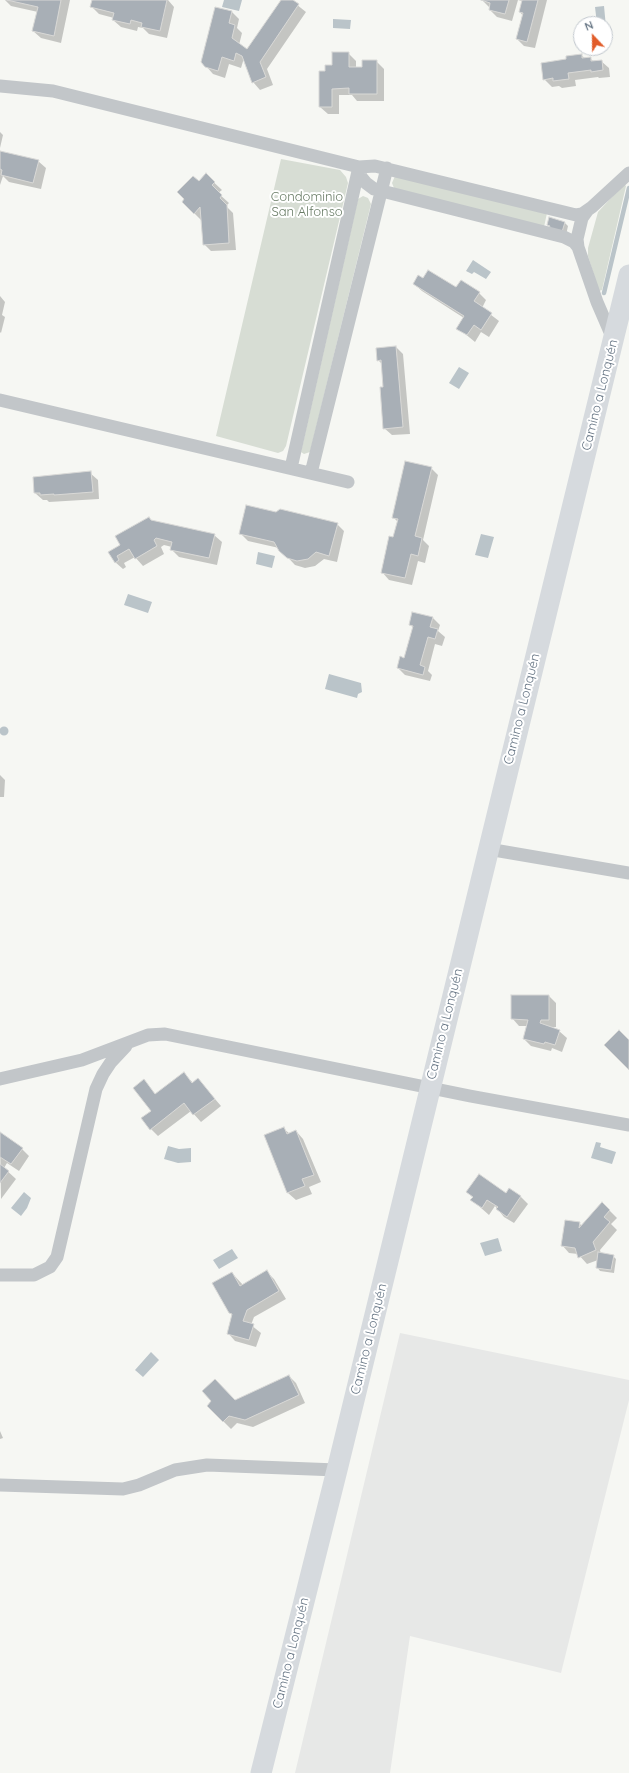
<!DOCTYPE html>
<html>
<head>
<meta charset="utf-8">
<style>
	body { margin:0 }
	#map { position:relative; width:629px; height:1773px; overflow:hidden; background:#f6f7f3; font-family:Quicksand,sans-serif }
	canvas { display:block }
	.north { position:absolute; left:573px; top:16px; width:40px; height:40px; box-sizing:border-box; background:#fff; border:1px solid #c2c8ce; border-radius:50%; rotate:338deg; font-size:11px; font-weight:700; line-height:16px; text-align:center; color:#667584 }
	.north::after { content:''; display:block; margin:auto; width:14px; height:18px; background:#e15c29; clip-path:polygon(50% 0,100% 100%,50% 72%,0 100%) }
</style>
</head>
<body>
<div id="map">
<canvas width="629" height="1773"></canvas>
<div class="north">N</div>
</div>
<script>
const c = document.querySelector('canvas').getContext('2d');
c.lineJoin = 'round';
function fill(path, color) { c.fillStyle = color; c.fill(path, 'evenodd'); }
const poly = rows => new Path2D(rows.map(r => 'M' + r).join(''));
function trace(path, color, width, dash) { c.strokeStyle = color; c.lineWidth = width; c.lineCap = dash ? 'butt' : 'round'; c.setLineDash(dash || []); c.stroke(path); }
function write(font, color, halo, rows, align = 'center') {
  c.font = font + ' Quicksand,sans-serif'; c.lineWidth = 4; c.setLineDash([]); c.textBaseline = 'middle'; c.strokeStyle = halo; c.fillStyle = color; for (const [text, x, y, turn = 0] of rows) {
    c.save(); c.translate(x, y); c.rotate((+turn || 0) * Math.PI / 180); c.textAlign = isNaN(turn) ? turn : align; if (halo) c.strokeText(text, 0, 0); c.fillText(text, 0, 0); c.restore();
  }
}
fill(poly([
	[400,1333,629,1380,629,1400,561,1673,410,1636,390,1773,295,1773]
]), '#e7e8e7');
fill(poly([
	[281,159,340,170,346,177,348,183,286,446,283,451,278,453,216,436],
	[395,176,547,213,544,227,394,188,392,183],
	[624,184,626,186,602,290,599,291,588,256,588,248,598,212],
	[363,196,368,198,371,204,310,452,304,454,301,452,358,199]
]), '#d7ddd4');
fill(poly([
	[224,0,242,0,239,11,222,7],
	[604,6,606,27,605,27,605,24,597,24,595,7],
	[333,19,351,20,350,29,333,28],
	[473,260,491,272,486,279,474,272,472,274,466,271],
	[459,367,469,373,459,389,449,383],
	[481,534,494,537,488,558,475,555],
	[258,552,275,556,272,568,256,564],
	[128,594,152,602,148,613,124,605],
	[329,674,361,683,362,692,358,694,357,698,325,689],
	'-0.5 731a4.5 4.5 0 1 1 9 0a4.5 4.5 0 1 1-9 0Z',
	[596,1142,601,1143,600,1147,616,1152,612,1164,591,1158],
	[168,1146,179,1149,191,1148,191,1162,178,1163,164,1159],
	[24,1192,31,1198,27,1208,21,1216,11,1208],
	[498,1238,502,1251,485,1256,480,1243],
	[232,1249,238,1258,219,1269,213,1260],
	[151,1352,159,1360,143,1377,135,1370]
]), '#bac4c9');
fill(poly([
	[5,0,70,0,61,43,41,38,33,31,38,12,11,6],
	[93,0,168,0,174,7,167,38,149,34,143,28,138,27,137,31,121,27,113,20,114,18,99,14,92,7],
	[282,0,291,0,306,12,267,69,273,85,260,90,253,82,244,58,241,68,229,64,225,78,213,74,206,66,215,8,232,12,239,19,237,28,242,33,239,45,248,50],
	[482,0,547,0,535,48,524,46,517,39,523,16,520,12,522,1,518,0,512,21,497,17,490,10,490,8],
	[348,53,356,61,356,68,363,68,376,61,384,69,384,101,357,101,352,95,339,95,339,114,328,114,320,107,326,72],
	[581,55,586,59,590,58,594,62,601,61,609,68,610,77,599,78,598,77,575,80,576,86,562,88,559,86,552,87,544,79,567,60],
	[0,132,3,135,0,148],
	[0,152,38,161,46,168,41,189,9,182,3,176,0,185],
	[206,175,222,190,218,193,229,203,226,206,233,213,236,250,211,251,204,244,202,221,183,202],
	[565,223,568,226,566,235,548,224],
	[414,284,479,293,486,300,482,308,499,321,489,337,481,332,475,342,458,328,464,318,422,291],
	[0,296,5,302,2,315,5,317,1,333,0,332],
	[396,347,403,354,410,434,392,435,384,428,384,388,382,364,378,360],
	[431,468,438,475,423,540,429,546,425,563,418,561,412,585,389,580,382,572,398,522,393,517],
	[90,473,98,480,99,499,49,502,47,500,43,500,35,493],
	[152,521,214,535,222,542,217,565,179,557,171,549,172,547,164,545,161,547,164,554,143,566,135,557,124,563,126,567,123,569,115,562,110,552,121,546],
	[337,524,344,531,337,562,324,559,315,566,305,568,295,565,279,548,248,541,240,533],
	[433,618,440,625,438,631,445,637,442,646,435,644,428,671,432,675,430,681,405,675,398,668,405,659,413,628,410,624],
	[0,775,5,780,4,797,0,797],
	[549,996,556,1003,556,1027,551,1027,559,1031,567,1038,562,1052,552,1048,551,1051,531,1046,524,1039,527,1026,519,1026,512,1018],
	[184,1073,193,1083,198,1079,221,1106,201,1122,191,1111,158,1136,151,1129,153,1111,143,1081,156,1095],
	[283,1128,290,1134,296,1131,303,1139,321,1182,309,1187,312,1194,296,1200,288,1193,265,1135],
	[0,1134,22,1149,29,1156,19,1171,7,1163,4,1168,16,1179,1,1199],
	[468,1192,507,1194,520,1196,528,1204,514,1223,504,1217,495,1206,489,1215,472,1200,473,1198],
	[609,1210,617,1218,611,1224,617,1230,600,1250,601,1254,613,1256,616,1259,614,1273,600,1271,597,1267,598,1260,587,1264,578,1254,569,1253,562,1245,579,1223,582,1226],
	[267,1272,274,1279,286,1299,254,1317,251,1325,261,1333,256,1347,235,1341,228,1333,233,1316,230,1313,232,1273,243,1285],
	[289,1376,296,1383,305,1403,253,1427,237,1423,231,1429,208,1406,235,1402],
	[0,1431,3,1438,0,1439]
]), '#0003');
trace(poly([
	[604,293,629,188]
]), '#bac4c9', 4.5);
const building = poly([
	[7,0,61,0,54,36,32,31,38,7,7,0],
	[92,0,167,0,160,31,141,27,142,23,131,20,130,24,112,20,114,13,90,7,92,0],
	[281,0,293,0,299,4,260,62,266,77,252,83,242,56,236,53,234,61,222,57,218,71,205,67,201,62,215,7,232,11,229,23,235,25,232,38,247,49,281,0],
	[481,0,509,0,505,14,489,10,490,3,481,0],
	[522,0,538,0,527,42,516,39,523,13,519,12,522,0],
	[332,52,349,52,349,67,362,67,362,60,377,60,377,94,349,94,349,88,332,89,332,107,319,107,319,71,325,71,325,65,332,65,332,52],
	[582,54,582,58,591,57,591,61,602,60,603,70,591,72,591,70,568,73,569,79,553,81,553,78,543,80,541,63,566,59,566,56,582,54],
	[0,151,39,160,33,183,1,175,2,170,0,169,0,151],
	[206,173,215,182,212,185,222,195,220,198,227,205,229,243,203,245,200,207,194,214,182,202,184,199,177,192,193,176,199,181,206,173],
	[549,217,565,222,562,232,549,228,550,226,547,225,549,217],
	[428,270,456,287,461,280,480,292,474,301,492,313,481,330,474,325,467,335,456,329,464,316,413,284,418,275,423,278,428,270],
	[396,346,403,427,383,429,380,387,383,387,381,360,377,361,376,348,396,346],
	[405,461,432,467,415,536,422,538,418,556,411,554,405,578,381,573,389,536,393,537,398,519,392,518,405,461],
	[91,471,93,492,54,495,54,494,40,495,40,493,34,493,33,477,91,471],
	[246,505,276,512,280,509,338,523,329,556,316,552,308,559,297,561,287,558,279,551,274,542,239,534,246,505],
	[149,517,151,520,215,534,209,558,170,550,172,542,156,538,154,540,157,546,135,559,129,549,117,556,119,560,115,563,108,552,120,545,115,536,149,517],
	[412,612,433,617,430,627,438,629,435,639,428,637,420,665,425,667,423,675,397,668,400,656,404,658,413,626,409,625,412,612],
	[511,995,549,995,549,1020,541,1020,540,1023,560,1030,555,1045,545,1042,544,1044,523,1039,528,1020,511,1019,511,995],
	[619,1030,629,1040,629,1070,604,1045,619,1030],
	[184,1072,192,1083,198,1078,215,1099,193,1115,184,1103,150,1130,141,1118,151,1111,133,1088,144,1079,155,1094,184,1072],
	[284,1127,287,1134,296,1130,314,1175,302,1179,305,1186,287,1193,264,1135,284,1127],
	[0,1132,23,1148,11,1164,0,1157,0,1132],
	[0,1164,9,1171,0,1183,0,1164],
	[479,1174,506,1193,509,1188,521,1196,507,1217,496,1209,498,1207,487,1200,482,1208,470,1200,473,1197,466,1192,479,1174],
	[602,1202,610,1210,604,1217,610,1222,593,1242,596,1250,578,1258,575,1248,561,1246,565,1220,580,1222,579,1228,602,1202],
	[598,1252,614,1255,611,1270,596,1268,598,1252],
	[267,1270,279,1291,247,1310,243,1321,254,1324,249,1340,227,1334,232,1314,229,1313,212,1283,232,1272,240,1286,267,1270],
	[289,1375,299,1395,245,1420,229,1416,223,1422,207,1406,211,1401,202,1391,215,1379,235,1400,289,1375]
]);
fill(building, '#a8afb6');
trace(building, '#d8d8d6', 1);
trace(poly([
	[0,86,53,91,359,167,375,166,576,215,582,214,592,207,629,173],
	[359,167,361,177,366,183,374,189,564,237,574,242,578,247,597,302,613,339],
	[578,247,577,239,582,218,587,211],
	[0,400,348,482],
	[291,468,359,167],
	[311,473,387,168],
	[488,849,629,873],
	[0,1079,82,1060,148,1035,165,1034,470,1096,629,1125],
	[0,1275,34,1275,50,1267,57,1257,96,1089,103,1074,111,1062,126,1046],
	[0,1485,123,1489,139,1485,175,1470,207,1465,337,1470]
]), '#c2c6c9', 13);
trace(poly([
	[261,1773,337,1470,629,275]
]), '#d6dade', 21);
write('13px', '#687b65', '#fff', [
	["Condominio",307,197],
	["San Alfonso",307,212]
]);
write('13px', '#667584', '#fff', [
	["Camino a Lonquén",600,395,-76],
	["Camino a Lonquén",522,709,-76],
	["Camino a Lonquén",445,1024,-76],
	["Camino a Lonquén",369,1339,-76],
	["Camino a Lonquén",291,1653,-76]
]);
</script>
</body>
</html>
